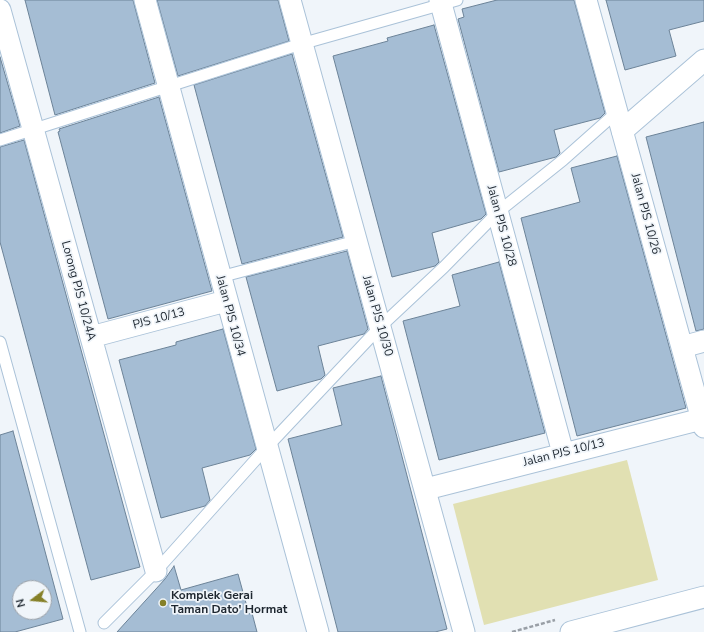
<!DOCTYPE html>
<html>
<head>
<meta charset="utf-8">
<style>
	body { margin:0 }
	#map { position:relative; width:704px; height:632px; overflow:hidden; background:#f0f5fa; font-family:"Nunito Sans",sans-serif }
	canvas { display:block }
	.north { position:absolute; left:12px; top:580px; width:40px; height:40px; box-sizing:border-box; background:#f0f5fa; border:1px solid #9ca2a9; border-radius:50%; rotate:254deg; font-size:11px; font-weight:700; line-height:16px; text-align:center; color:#1d262f }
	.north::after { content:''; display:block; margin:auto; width:14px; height:18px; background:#858028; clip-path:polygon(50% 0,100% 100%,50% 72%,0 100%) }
</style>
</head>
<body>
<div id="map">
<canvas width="704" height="632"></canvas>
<div class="north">N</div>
</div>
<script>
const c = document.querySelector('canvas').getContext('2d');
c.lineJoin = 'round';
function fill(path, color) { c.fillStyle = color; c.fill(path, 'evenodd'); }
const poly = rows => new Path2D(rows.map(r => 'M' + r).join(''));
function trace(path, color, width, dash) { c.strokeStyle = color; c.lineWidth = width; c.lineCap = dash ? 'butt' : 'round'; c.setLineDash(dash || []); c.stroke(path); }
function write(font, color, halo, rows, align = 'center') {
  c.font = font + ' "Nunito Sans",sans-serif'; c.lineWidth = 3.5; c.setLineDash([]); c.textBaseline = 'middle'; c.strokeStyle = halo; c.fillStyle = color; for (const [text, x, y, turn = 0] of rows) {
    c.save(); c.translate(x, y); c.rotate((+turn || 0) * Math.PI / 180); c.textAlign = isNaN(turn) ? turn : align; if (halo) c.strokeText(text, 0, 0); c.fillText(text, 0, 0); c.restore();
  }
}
fill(poly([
	[627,460,658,580,484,625,453,504]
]), '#e1e0b2');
const building = poly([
	[25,0,133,0,155,83,55,115,25,0],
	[157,0,278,0,289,41,178,76,157,0],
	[497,0,574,0,605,113,600,118,554,130,560,153,556,157,499,172,458,19,464,17,462,9,497,0],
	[606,0,704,0,704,21,669,30,676,56,625,70,606,0],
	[434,25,486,214,481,219,432,233,439,262,435,266,392,277,333,56,388,41,387,38,434,25],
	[292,54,343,237,242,264,194,85,292,54],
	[0,57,20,126,0,133,0,57],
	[159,97,212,291,108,319,58,132,60,131,59,129,159,97],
	[704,122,704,329,696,331,646,137,704,122],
	[24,140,140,567,91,580,0,242,0,147,24,140],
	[617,156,686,408,577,436,521,218,580,202,571,168,617,156],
	[347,251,368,329,364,334,318,346,325,375,321,379,277,391,246,277,347,251],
	[499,262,545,433,439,460,403,321,460,306,452,275,499,262],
	[223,329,256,449,250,455,202,468,210,500,205,506,161,518,119,360,176,345,176,342,223,329],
	[381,376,447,629,435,632,338,632,288,439,342,425,333,388,381,376],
	[13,431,63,619,15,632,0,632,0,435,13,431],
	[20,588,44,588,44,612,20,612,20,588],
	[174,566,181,590,238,574,249,614,252,613,257,632,117,632,165,579,174,566]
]);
fill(building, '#a5bdd4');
trace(building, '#6c8398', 1);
const service = poly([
	[0,140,301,44,457,0],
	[220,277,356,241],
	[0,342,80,632],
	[104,623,156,571,267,447,380,327,444,267,498,212,563,160,617,112]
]);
const minor = poly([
	[145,0,318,632],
	[290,0,464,632],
	[440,0,563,453],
	[586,0,704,427],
	[0,10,156,571],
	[622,131,704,60],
	[91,337,226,301],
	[682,347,704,341],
	[426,489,702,419],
	[571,632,704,597]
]);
trace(service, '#aac2d8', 13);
trace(minor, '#aac2d8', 23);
trace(poly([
	[512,632,555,620]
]), '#999fa6', 2.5, [4, 2]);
trace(service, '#fff', 11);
trace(minor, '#fff', 21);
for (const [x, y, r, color] of [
	[163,603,4,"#858028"]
]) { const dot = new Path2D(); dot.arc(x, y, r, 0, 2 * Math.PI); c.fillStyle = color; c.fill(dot); trace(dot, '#f0f5fa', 1.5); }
write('12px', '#1d262f', '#f0f5fa', [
	["Jalan PJS 10/26",645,214,75],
	["Jalan PJS 10/28",501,226,75],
	["Lorong PJS 10/24A",78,291,75],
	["Jalan PJS 10/34",230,316,75],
	["Jalan PJS 10/30",377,316,74],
	["PJS 10/13",159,319,-15],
	["Jalan PJS 10/13",564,453,-14]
]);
write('bold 12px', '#1d262f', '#f0f5fa', [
	["Komplek Gerai",171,596],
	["Taman Dato' Hormat",171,610]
], 'left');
</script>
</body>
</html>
